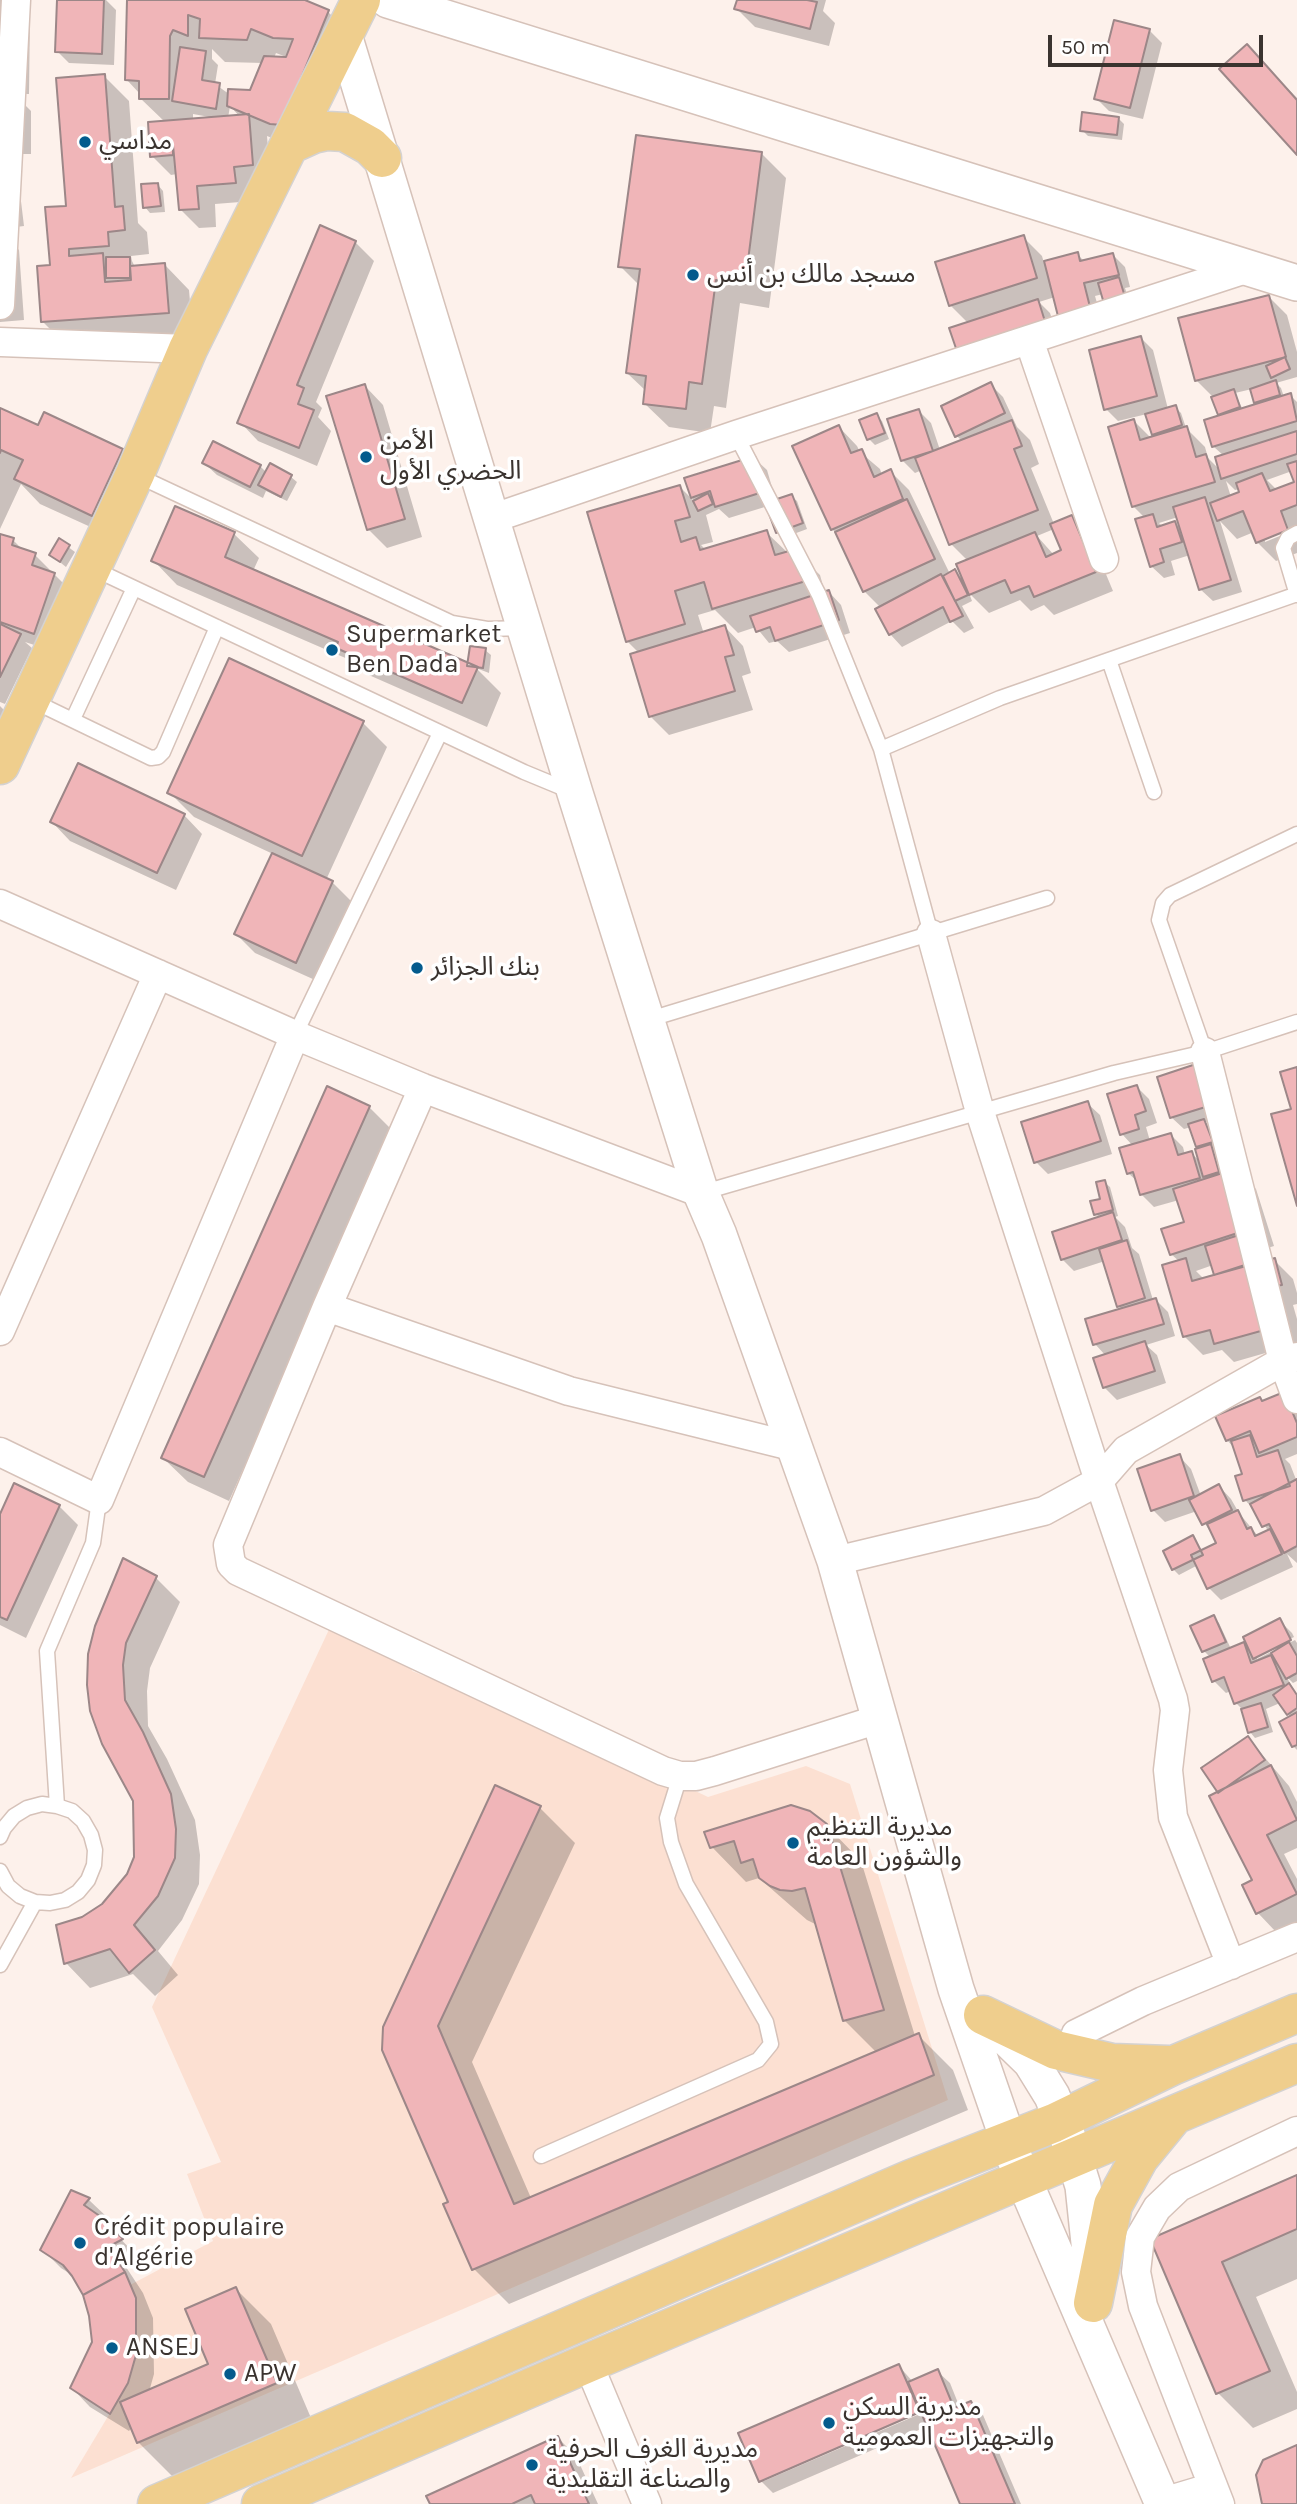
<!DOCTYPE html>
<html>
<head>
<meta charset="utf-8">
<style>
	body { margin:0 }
	#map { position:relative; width:1297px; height:2504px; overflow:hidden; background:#fdf1eb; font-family:Karla,sans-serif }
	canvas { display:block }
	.scale { position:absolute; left:1048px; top:35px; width:215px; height:32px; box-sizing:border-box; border:4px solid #3a332f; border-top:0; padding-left:9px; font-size:21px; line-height:24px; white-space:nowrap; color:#3a332f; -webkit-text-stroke:5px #fff; paint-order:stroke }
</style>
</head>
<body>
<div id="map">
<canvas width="1297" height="2504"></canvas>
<div class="scale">50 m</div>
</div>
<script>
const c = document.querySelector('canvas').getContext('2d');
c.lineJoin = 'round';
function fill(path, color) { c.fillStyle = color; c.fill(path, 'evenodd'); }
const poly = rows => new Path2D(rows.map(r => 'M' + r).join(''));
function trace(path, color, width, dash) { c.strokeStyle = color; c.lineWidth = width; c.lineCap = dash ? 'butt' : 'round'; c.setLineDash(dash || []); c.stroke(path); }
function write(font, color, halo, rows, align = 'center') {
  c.font = font + ' Karla,"Noto Sans Arabic",sans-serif'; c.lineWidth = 7; c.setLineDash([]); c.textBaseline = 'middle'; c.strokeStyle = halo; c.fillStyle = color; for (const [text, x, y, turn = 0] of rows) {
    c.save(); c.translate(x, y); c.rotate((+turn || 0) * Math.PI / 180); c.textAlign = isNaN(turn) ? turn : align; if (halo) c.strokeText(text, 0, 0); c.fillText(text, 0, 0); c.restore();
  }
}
fill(poly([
	[333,1621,408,1653,412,1671,440,1682,454,1677,708,1797,806,1766,850,1784,948,2100,71,2478,128,2383,136,2355,136,2298,130,2285,213,2241,187,2174,221,2162,152,2007]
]), '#fce0d2');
fill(poly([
	[0,0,16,0,30,13,29,94,14,94,31,111,31,154,10,154,16,160,24,226,0,229],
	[59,0,106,0,116,10,114,65,69,63,57,51],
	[129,0,300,0,328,12,353,36,296,148,267,136,271,183,253,201,215,204,216,227,199,228,180,209,177,174,171,175,152,156,165,122,140,98,140,94,127,80],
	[212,49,225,62,263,63,251,91,229,94,215,84,218,65,212,59],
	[276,53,289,58,274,58],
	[230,106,241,118,228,118],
	[193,114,215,118,193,121],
	[739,0,826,0,823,11,835,23,829,46,755,27,736,8],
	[1149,30,1162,43,1143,119,1109,111,1096,98],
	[1247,46,1297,98,1297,153],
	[104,76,129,101,138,223,147,232,149,254,131,256,132,261,135,267,165,265,189,290,193,337,67,346,42,321,52,266],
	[1118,118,1124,124,1122,140,1088,136,1082,130],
	[762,154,786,178,769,308,740,303,726,408,714,406,710,433,669,427,644,403,646,391,627,373,639,285,620,266],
	[158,185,163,191,165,212,150,213,145,207],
	[0,231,19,250,24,320,0,322],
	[1023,237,1042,256,1044,263,1077,254,1085,262,1113,255,1125,267,1130,287,1125,288,1133,313,1103,294,1095,296,1105,331,1075,339,1055,297,1039,302,1050,313,1060,343,969,324,950,305],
	[355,242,374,261,316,402,322,408,318,417,331,431,317,466,258,441,240,422],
	[1269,297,1287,315,1297,352,1297,377,1276,383,1281,388,1284,397,1290,395,1297,402,1297,528,1296,526,1265,538,1265,542,1297,529,1297,553,1276,561,1257,542,1254,532,1237,539,1220,521,1242,592,1213,601,1200,589,1190,555,1171,561,1175,575,1164,578,1151,566,1145,518,1133,506,1134,421,1152,439,1157,437,1153,434,1147,414,1118,421,1106,409,1141,338,1153,350,1168,409,1175,407,1181,413,1186,428,1205,447,1208,458,1221,471,1224,456,1214,447,1206,421,1221,417,1213,397,1196,380],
	[1252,389,1259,405,1243,410,1235,393],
	[1292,471,1296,483,1277,490,1267,480],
	[1226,481,1235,490,1240,489,1241,493,1231,497],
	[1178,517,1182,530,1175,523,1163,527,1159,523],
	[991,385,1003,397,1017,427,1030,440,1039,464,1031,468,1054,524,1072,517,1090,536,1113,591,1054,615,1044,605,1031,611,1020,600,989,613,969,593,972,601,962,606,974,628,964,633,952,621,902,647,890,634,881,608,864,591,838,535,832,529,839,427,857,446,860,452,880,469,882,475,890,471,909,490,950,574,954,571,965,582,968,561,951,544,922,470,915,473,902,460,919,411,931,423,940,450,962,441,957,436],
	[1054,529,1063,551,1054,555,1037,536],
	[365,386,383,405,422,537,387,548,368,529],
	[0,410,39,428,122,450,146,474,117,539,40,504,21,484,0,529],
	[876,415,882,421,889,439,875,445,869,439,861,421],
	[754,458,767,470,776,501,791,496,797,501,807,529,783,538,777,532,768,506,729,518,719,509,706,515,713,542,701,545,706,550,766,532,788,553,795,551,820,575,825,593,829,592,841,605,850,633,789,652,777,641,769,643,756,627,738,633,715,610,698,615,704,634,725,627,743,646,751,673,742,676,753,710,669,735,650,716,639,653,627,641,680,487,693,500,687,479],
	[204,463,260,466,267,473,291,477,297,482,287,501,266,491,263,498,217,475],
	[234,534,259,558,253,571,469,665,485,650,491,655,489,673,476,668,501,693,487,727,362,672,350,660,177,585,153,560],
	[0,536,13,540,24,551,35,555,73,593,53,651,25,642,32,648,5,704,0,702],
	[60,541,75,552,66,567,51,555],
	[0,706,9,715,0,741],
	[363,723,387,747,326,880,332,882,351,901,315,980,255,953,236,934,273,854,194,817,169,792],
	[184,815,202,834,176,890,70,841,52,822],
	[1159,1078,1224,1117,1206,1122,1240,1173,1256,1189,1274,1246,1255,1252,1274,1260,1293,1279,1297,1293,1297,1304,1293,1305,1297,1319,1297,1344,1234,1362,1222,1350,1203,1355,1185,1337,1180,1262,1171,1254,1186,1223,1179,1200,1154,1207,1141,1194,1138,1182,1128,1173,1133,1146,1122,1134,1137,1087,1149,1099,1157,1123,1146,1127,1150,1141,1171,1135,1183,1147,1185,1155,1191,1153,1201,1162,1201,1149,1191,1127,1184,1129,1171,1117],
	[1213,1265,1216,1274,1205,1280,1196,1271],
	[1087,1103,1100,1115,1112,1154,1048,1174,1036,1162],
	[369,1107,394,1132,229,1501,188,1482,163,1458],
	[1104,1182,1110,1187,1118,1216,1115,1217,1125,1227,1132,1248,1139,1254,1153,1300,1156,1300,1168,1312,1175,1336,1146,1345,1157,1355,1166,1383,1117,1400,1104,1387,1106,1356,1095,1344,1122,1310,1119,1306,1105,1261,1074,1271,1062,1259,1100,1218,1096,1214,1103,1200],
	[1263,1402,1297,1409,1297,1454,1285,1459,1290,1464,1297,1482,1297,1563,1287,1554,1293,1567,1221,1600,1209,1588,1198,1565,1179,1575,1173,1569,1193,1538,1203,1552,1218,1544,1197,1511,1165,1522,1153,1510,1179,1456,1191,1469,1201,1496,1219,1486,1231,1499,1239,1513,1258,1536,1269,1532,1255,1511,1245,1500,1244,1475,1235,1449,1227,1440],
	[59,1506,78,1525,26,1638,0,1625,0,1519],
	[155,1577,180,1602,150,1668,147,1691,148,1726,167,1759,195,1820,200,1855,199,1884,182,1920,158,1951,178,1975,155,1996,133,1974,90,1988,66,1963,58,1926,82,1919,103,1905,128,1875,136,1857,135,1801,92,1711],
	[1213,1617,1219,1623,1231,1649,1243,1644,1251,1653,1280,1621,1292,1633,1294,1637,1257,1655,1257,1659,1295,1640,1297,1643,1297,1681,1293,1683,1286,1676,1297,1695,1297,1750,1293,1746,1291,1717,1280,1703,1266,1709,1273,1732,1255,1738,1250,1732,1243,1710,1236,1703,1231,1691,1226,1693,1214,1681,1210,1657,1204,1651],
	[1248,1738,1289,1786,1297,1802,1297,1848,1284,1854,1297,1879,1297,1922,1276,1932,1258,1913,1244,1886,1254,1881,1220,1793],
	[540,1808,575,1843,472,2062,531,2198,877,2053,844,2020,817,1925,807,1920,759,1878,746,1882,712,1847,707,1833,819,1818,861,1861,915,2036,918,2035,953,2070,968,2110,509,2304,474,2269,451,2203,383,2049],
	[1297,2177,1297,2279,1256,2297,1297,2392,1297,2409,1253,2428,1218,2393,1152,2240],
	[72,2192,89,2200,108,2218,104,2222,139,2258,126,2267,143,2293,153,2318,154,2374,149,2392,211,2365,236,2289,271,2324,311,2418,173,2477,138,2442,132,2427,129,2431,90,2407,72,2388,93,2342,91,2316,84,2294,75,2277,61,2268,43,2250],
	[899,2366,913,2382,937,2371,950,2383,960,2408,971,2403,983,2415,1021,2504,962,2504,928,2426,773,2493,761,2481,741,2434],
	[928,2407,929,2410,764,2481,764,2478],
	[558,2438,576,2456,598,2504,431,2504]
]), '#0003');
const building = poly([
	[57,0,104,0,102,54,55,52,57,0],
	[127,0,305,0,329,10,282,125,270,124,227,106,228,89,250,90,264,56,286,57,293,39,273,38,251,29,247,40,199,38,200,19,188,15,188,36,173,30,170,36,169,99,139,99,139,81,125,80,127,0],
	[737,0,807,0,817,2,810,29,734,9,737,0],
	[1114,20,1150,29,1130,108,1094,99,1114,20],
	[1247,44,1297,100,1297,155,1219,69,1247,44],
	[180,47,206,51,202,80,220,83,216,109,172,101,180,47],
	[105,74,115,207,123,206,125,230,108,232,109,246,69,249,69,256,103,253,105,282,131,280,130,266,165,263,169,313,41,322,37,266,50,265,45,207,66,206,56,78,105,74],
	[1082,112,1119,117,1117,135,1080,131,1082,112],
	[249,114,253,165,234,167,236,183,197,186,199,209,179,210,173,145,173,155,150,157,148,122,249,114],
	[636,135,762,152,745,284,716,280,702,384,689,382,686,409,643,404,646,376,626,373,640,269,618,267,636,135],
	[158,183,161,206,143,208,141,184,158,183],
	[320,225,356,241,297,385,304,388,298,404,314,410,299,448,237,423,320,225],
	[1024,235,1037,278,949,306,935,262,1024,235],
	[1078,252,1080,261,1113,253,1119,275,1084,283,1093,319,1061,328,1044,261,1078,252],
	[106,257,130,257,130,278,106,278,106,257],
	[1119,277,1128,307,1107,314,1098,283,1119,277],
	[1269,295,1286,357,1195,381,1178,318,1269,295],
	[1038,299,1048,331,960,360,949,328,1038,299],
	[1141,336,1157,396,1104,410,1089,350,1141,336],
	[1285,357,1290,369,1271,378,1266,366,1285,357],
	[1276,380,1280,395,1254,403,1250,389,1276,380],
	[991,382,1005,413,955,437,941,406,991,382],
	[365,384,405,519,367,530,326,396,365,384],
	[1234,389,1240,407,1218,415,1211,397,1234,389],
	[1291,393,1297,421,1212,447,1204,420,1291,393],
	[1176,405,1182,425,1152,435,1145,414,1176,405],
	[0,408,38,425,44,412,123,449,92,516,14,479,23,460,1,450,0,453,0,408],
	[919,409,933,451,901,461,887,419,919,409],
	[877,413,885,433,867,440,859,420,877,413],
	[1134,419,1140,440,1187,426,1196,457,1206,454,1215,482,1132,507,1108,427,1134,419],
	[1012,420,1022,446,1014,449,1038,510,949,545,915,458,1012,420],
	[839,425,851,453,862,449,874,477,891,469,903,499,831,530,792,446,839,425],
	[1297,431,1297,454,1221,479,1215,457,1297,431],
	[213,441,261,465,250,487,202,463,213,441],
	[755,456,766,491,715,507,710,491,691,498,684,478,755,456],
	[1297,461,1297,505,1281,511,1288,530,1256,543,1243,511,1217,521,1210,503,1239,492,1236,483,1262,473,1270,491,1294,482,1287,464,1297,461],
	[270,463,292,475,281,497,258,485,270,463],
	[680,485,690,517,675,521,681,542,696,537,700,550,767,530,775,555,796,549,806,581,712,609,704,582,675,591,685,624,626,642,587,512,680,485],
	[708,493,713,504,698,511,693,501,708,493],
	[792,494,803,523,776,533,765,503,792,494],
	[1205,497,1231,580,1199,590,1173,507,1205,497],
	[907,499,935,559,863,592,835,532,907,499],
	[175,506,235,532,225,557,478,667,462,703,336,648,338,642,151,561,175,506],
	[1153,514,1157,527,1175,521,1182,542,1160,549,1164,562,1150,567,1135,519,1153,514],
	[1072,515,1096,572,1034,597,1029,586,1011,593,1005,580,969,595,956,564,1035,532,1046,557,1061,550,1050,524,1072,515],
	[0,534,14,538,12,545,36,553,32,565,55,573,34,634,0,622,0,534],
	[59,538,70,545,60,562,49,555,59,538],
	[955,569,968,595,955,601,943,576,955,569],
	[941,574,963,616,950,622,943,607,889,635,875,609,941,574],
	[829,590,839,620,775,641,770,627,756,632,750,616,829,590],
	[0,624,21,634,0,677,0,624],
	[725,625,734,655,725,657,735,691,649,717,630,654,725,625],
	[470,646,486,648,483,668,467,666,470,646],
	[229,658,364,721,302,856,167,793,229,658],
	[78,763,185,814,157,873,50,822,78,763],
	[272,853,333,881,296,963,234,934,272,853],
	[1199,1063,1212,1105,1170,1118,1157,1077,1199,1063],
	[1297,1067,1297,1206,1271,1114,1291,1109,1280,1072,1297,1067],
	[1137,1085,1146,1111,1135,1115,1139,1129,1120,1135,1107,1094,1137,1085],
	[327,1086,370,1106,204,1477,161,1458,327,1086],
	[1088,1101,1101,1141,1034,1163,1021,1122,1088,1101],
	[1204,1119,1213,1142,1196,1147,1188,1124,1204,1119],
	[1171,1133,1178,1155,1192,1151,1200,1178,1140,1195,1133,1172,1127,1174,1119,1148,1171,1133],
	[1211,1144,1219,1172,1203,1177,1195,1149,1211,1144],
	[1238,1168,1256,1227,1170,1255,1161,1229,1184,1222,1173,1189,1238,1168],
	[1105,1180,1113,1210,1094,1215,1090,1201,1100,1199,1096,1182,1105,1180],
	[1113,1212,1122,1240,1061,1260,1052,1232,1113,1212],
	[1242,1234,1251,1263,1214,1275,1205,1246,1242,1234],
	[1127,1240,1145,1298,1117,1307,1099,1249,1127,1240],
	[1186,1258,1192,1281,1275,1258,1282,1285,1275,1286,1286,1324,1214,1344,1210,1330,1183,1337,1162,1265,1186,1258],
	[1156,1298,1164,1324,1093,1345,1085,1319,1156,1298],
	[1145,1341,1155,1371,1103,1388,1093,1358,1145,1341],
	[1284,1392,1297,1423,1297,1437,1259,1453,1250,1431,1226,1441,1215,1416,1260,1397,1262,1401,1284,1392],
	[1250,1435,1257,1457,1278,1450,1290,1486,1243,1501,1235,1476,1242,1474,1231,1441,1250,1435],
	[1180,1454,1194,1496,1151,1511,1137,1469,1180,1454],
	[1297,1479,1297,1546,1284,1553,1269,1524,1262,1527,1250,1504,1297,1479],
	[14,1483,60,1505,7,1620,0,1617,0,1514,14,1483],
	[1219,1484,1232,1510,1202,1525,1189,1500,1219,1484],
	[1238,1510,1247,1529,1251,1527,1255,1536,1270,1529,1282,1554,1207,1589,1191,1555,1216,1543,1207,1524,1238,1510],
	[1193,1535,1203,1555,1172,1570,1163,1551,1193,1535],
	[123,1558,157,1576,126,1643,123,1665,125,1700,143,1732,171,1794,176,1829,175,1858,158,1896,134,1925,155,1950,129,1973,110,1949,64,1964,56,1925,82,1917,102,1904,127,1874,134,1857,133,1801,102,1744,90,1711,87,1685,88,1654,95,1626,123,1558],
	[1214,1615,1226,1642,1202,1652,1190,1626,1214,1615],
	[1280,1618,1291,1640,1253,1659,1243,1637,1280,1618],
	[1244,1642,1251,1663,1271,1655,1284,1685,1234,1704,1224,1677,1212,1682,1203,1659,1244,1642],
	[1289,1642,1297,1656,1297,1673,1286,1679,1271,1653,1289,1642],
	[1289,1683,1297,1695,1297,1708,1287,1715,1273,1695,1289,1683],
	[1261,1703,1268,1727,1248,1733,1241,1709,1261,1703],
	[1297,1712,1297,1745,1292,1747,1279,1722,1297,1712],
	[1248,1736,1265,1760,1218,1793,1201,1768,1248,1736],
	[1271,1765,1297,1820,1267,1835,1297,1894,1256,1914,1242,1885,1252,1880,1209,1796,1271,1765],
	[495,1785,541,1806,438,2026,514,2204,919,2033,934,2075,472,2270,443,2204,448,2202,382,2050,383,2027,495,1785],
	[791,1805,810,1811,827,1824,884,2010,843,2021,805,1888,792,1891,780,1890,770,1886,759,1878,753,1859,741,1863,734,1841,710,1848,704,1832,791,1805],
	[1297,2175,1297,2229,1222,2262,1270,2371,1216,2394,1150,2239,1297,2175],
	[71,2190,90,2198,84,2205,104,2219,123,2239,108,2247,125,2272,83,2295,72,2276,63,2265,40,2250,71,2190],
	[125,2272,136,2298,136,2355,128,2383,110,2414,70,2388,92,2342,89,2316,83,2295,125,2272],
	[236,2287,277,2383,137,2443,120,2402,208,2364,185,2309,236,2287],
	[899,2364,920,2412,759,2482,738,2433,899,2364],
	[938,2369,954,2408,971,2401,1015,2504,960,2504,908,2382,938,2369],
	[558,2436,589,2504,535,2504,531,2495,512,2504,430,2504,426,2496,558,2436],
	[1297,2445,1297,2504,1262,2504,1256,2475,1263,2460,1297,2445]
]);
fill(building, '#f0b5b8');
trace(building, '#9c8788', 2);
const service = poly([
	[736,435,819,595,881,749,931,934],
	[136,475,452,623,487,629,525,628],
	[1297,533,1288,538,1283,548,1297,595],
	[94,569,524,772,570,791],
	[1109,660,1154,792],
	[33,701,151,758,158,757,163,752,217,627],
	[73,719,134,588],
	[881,749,1000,698,1297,594],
	[647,1020,1047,898],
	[295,1035,440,733],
	[1205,1052,1159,920,1163,903,1170,895,1297,834],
	[701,1193,1114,1073,1205,1052,1297,1022],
	[57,1806,47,1651,93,1543,99,1500],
	[0,1837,4,1828,14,1816,27,1808,42,1804,57,1806,72,1811,83,1821,91,1835,95,1850,94,1865,88,1880,78,1892,65,1900,50,1903,35,1902,20,1896,8,1886,0,1871],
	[0,1965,35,1902],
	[541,2156,758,2060,771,2044,766,2022,686,1884,671,1842,667,1818,680,1776]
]);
const minor = poly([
	[0,305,16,0],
	[1029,340,1104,559],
	[0,342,188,349],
	[491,519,736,435,1249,268],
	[0,904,295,1035,423,1088,701,1193],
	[931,934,980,1112,1099,1481,1173,1699,1175,1710,1168,1770,1173,1817,1231,1965],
	[1205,1052,1283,1361,1297,1399],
	[423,1088,327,1307,228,1545,231,1564,238,1571,663,1771,680,1776,696,1776,715,1771,879,1719],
	[327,1307,569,1391,795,1447],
	[0,1331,158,974],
	[0,1452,99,1500,295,1035],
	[835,1561,1044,1511,1099,1481,1126,1450,1283,1361,1297,1357],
	[1069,2052,1076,2034,1143,2001,1297,1937],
	[588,2363,647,2504],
	[1163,2502,1213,2487],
	[1220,2504,1143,2306,1136,2272,1140,2237,1157,2208,1179,2187,1297,2131]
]);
const tertiary = poly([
	[388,0,1297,283],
	[344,35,575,793,701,1193,719,1235,835,1561,956,1989,1014,2157,1163,2504],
	[993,2025,1031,2062,1052,2096,1064,2125,1083,2186,1093,2281]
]);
const primary = poly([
	[291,144,313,134,327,131,345,132,370,146,382,158],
	[0,765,135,474,188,349,361,0],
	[983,2015,1056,2050,1112,2063,1169,2065],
	[1093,2303,1113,2205,1139,2158,1171,2119],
	[157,2504,911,2179,1054,2123,1174,2065,1297,2013],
	[261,2504,588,2363,1297,2063]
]);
trace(service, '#d6c2b9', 17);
trace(minor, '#d6c2b9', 31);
trace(tertiary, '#d6c2b9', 38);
trace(primary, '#d4d2d1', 41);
trace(service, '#fff', 14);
trace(minor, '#fff', 28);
trace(tertiary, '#fff', 35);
trace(primary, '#efce8d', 38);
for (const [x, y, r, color] of [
	[85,142,7,"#045b8d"],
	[693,275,7,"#045b8d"],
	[366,457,7,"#045b8d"],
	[332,650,7,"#045b8d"],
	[417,968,7,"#045b8d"],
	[793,1843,7,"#045b8d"],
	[80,2243,7,"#045b8d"],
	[112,2348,7,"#045b8d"],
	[230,2374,7,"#045b8d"],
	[829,2423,7,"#045b8d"],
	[532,2465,7,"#045b8d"]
]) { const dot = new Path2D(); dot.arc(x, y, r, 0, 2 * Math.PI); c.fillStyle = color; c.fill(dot); trace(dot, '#fff', 2.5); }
write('26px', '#3a332f', '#fff', [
	["مداسي",99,142],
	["مسجد مالك بن أنس",707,275],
	["الأمن",380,442],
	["الحضري الأول",380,472],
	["Supermarket",346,635],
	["Ben Dada",346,665],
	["بنك الجزائر",431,968],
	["مديرية التنظيم",807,1828],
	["والشؤون العامة",807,1858],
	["Crédit populaire",94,2228],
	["d'Algérie",94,2258],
	["ANSEJ",126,2348],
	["APW",244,2374],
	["مديرية السكن",843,2408],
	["والتجهيزات العمومية",843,2438],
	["مديرية الغرف الحرفية",546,2450],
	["والصناعة التقليدية",546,2480]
], 'left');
</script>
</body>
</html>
